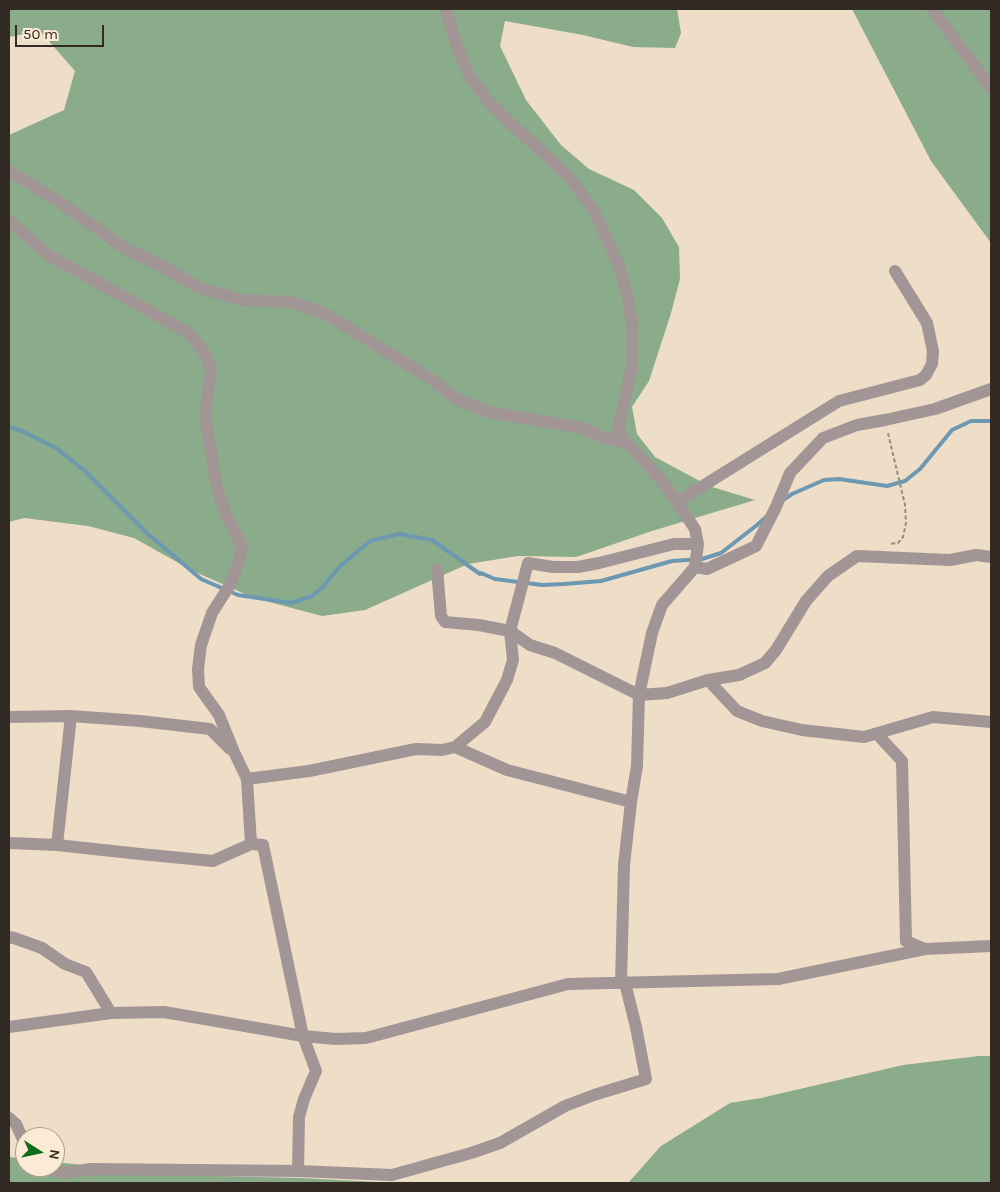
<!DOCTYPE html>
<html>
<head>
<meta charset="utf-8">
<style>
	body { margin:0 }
	#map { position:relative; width:1000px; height:1192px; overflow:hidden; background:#eeddc7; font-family:Karla,sans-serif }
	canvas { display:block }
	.frame { position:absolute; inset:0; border:10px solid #322b23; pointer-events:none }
	.north { position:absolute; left:15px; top:1127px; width:50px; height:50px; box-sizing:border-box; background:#fbebd4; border:1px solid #ab9e8d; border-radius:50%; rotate:100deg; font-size:14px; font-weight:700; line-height:20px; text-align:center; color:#322b23 }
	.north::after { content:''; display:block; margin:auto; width:18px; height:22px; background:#0e6d1a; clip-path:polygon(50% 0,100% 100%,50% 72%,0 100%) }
	.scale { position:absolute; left:15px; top:25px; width:89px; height:22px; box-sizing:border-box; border:2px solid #322b23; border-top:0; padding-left:6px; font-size:15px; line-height:18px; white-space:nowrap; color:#322b23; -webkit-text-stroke:4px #fbebd4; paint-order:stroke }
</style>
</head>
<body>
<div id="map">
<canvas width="1000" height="1192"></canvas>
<div class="frame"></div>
<div class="north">N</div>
<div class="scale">50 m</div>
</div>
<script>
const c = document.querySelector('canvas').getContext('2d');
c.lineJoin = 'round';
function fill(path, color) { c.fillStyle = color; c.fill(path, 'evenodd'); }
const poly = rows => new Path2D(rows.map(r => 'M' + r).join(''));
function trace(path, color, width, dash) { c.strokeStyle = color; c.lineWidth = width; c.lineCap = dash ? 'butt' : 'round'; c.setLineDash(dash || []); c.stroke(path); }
fill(poly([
	[9,9,677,9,681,33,675,48,633,47,583,35,505,21,500,46,526,100,561,145,589,169,634,190,662,218,679,247,680,279,671,313,649,381,632,407,637,434,655,457,709,486,755,500,652,531,576,557,518,556,468,564,365,610,322,616,254,598,193,571,134,538,88,526,24,518,9,522,9,135,64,110,75,71,40,31,9,37],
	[852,9,991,9,991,243,931,161],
	[979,1056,991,1056,991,1183,628,1183,661,1146,730,1103,761,1098,903,1065],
	[9,1157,25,1159,25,1167,55,1167,55,1162,175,1175,301,1178,396,1183,9,1183]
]), '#8aac8a');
trace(poly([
	[9,427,22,431,56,448,85,471,148,534,201,579,238,595,291,603,312,596,323,587,339,567,370,541,399,534,432,540,480,574,481,573,495,579,542,585,564,584,601,581,672,561,702,559,721,553,757,525,766,517],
	[783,500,792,494,824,480,839,479,887,486,905,481,920,469,952,430,971,421,991,421]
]), '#6c98b2', 4);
trace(poly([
	[888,433,905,505,906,523,903,537,898,543,890,544]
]), '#968a7a', 2, [4, 2.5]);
trace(poly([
	[446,9,457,47,470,77,489,102,506,119,568,176,593,209,619,266,628,298,632,325,632,366,618,429,625,442,637,453,666,486,679,505,695,529,698,544,695,567,662,605,652,633,639,695,637,766,631,802,624,865,621,983],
	[932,9,991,88],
	[9,171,61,203,126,249,167,269,199,288,241,300,290,302,324,313,426,376,459,400,488,412,583,428,604,438,625,442],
	[9,221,50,256,187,332,204,352,211,370,205,416,217,488,225,512,242,546,239,560,231,583,212,613,201,645,198,669,199,687,219,715,234,752,247,779],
	[677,502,839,401,920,380,926,375,932,364,933,351,927,323,895,271],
	[695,567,707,569,756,546,776,507,790,473,823,438,857,425,885,420,935,409,991,389],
	[437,569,441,616,445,622,479,625,510,631,528,563,553,567,578,567,599,563,674,544,698,544],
	[708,680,737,711,762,721,802,730,864,737,933,717,991,722],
	[9,717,71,716,140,721,210,729,230,749],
	[877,734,902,761,906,941,925,949],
	[455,747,507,770,631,802],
	[9,843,57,845,140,854,213,861,251,844],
	[57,845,71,716],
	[9,937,14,938,42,948,65,964,86,972,111,1013],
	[9,1027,111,1013,164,1012,303,1036,335,1039,366,1038,568,984,778,979,925,949,991,946],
	[9,1118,16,1124,25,1144],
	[43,1167,64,1173,91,1169,298,1171,392,1175,471,1153,500,1143,565,1106,594,1095,646,1079,636,1027,625,983],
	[298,1171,299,1117,304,1099,316,1071,303,1036,263,845,251,844,247,779,309,771,416,749,442,750,455,747,485,722,507,680,513,660,510,631,530,645,555,653,639,695,667,693,708,680,739,675,765,663,776,650,806,601,828,576,857,556,950,560,976,555,991,557]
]), '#a29595', 12);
</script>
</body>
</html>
